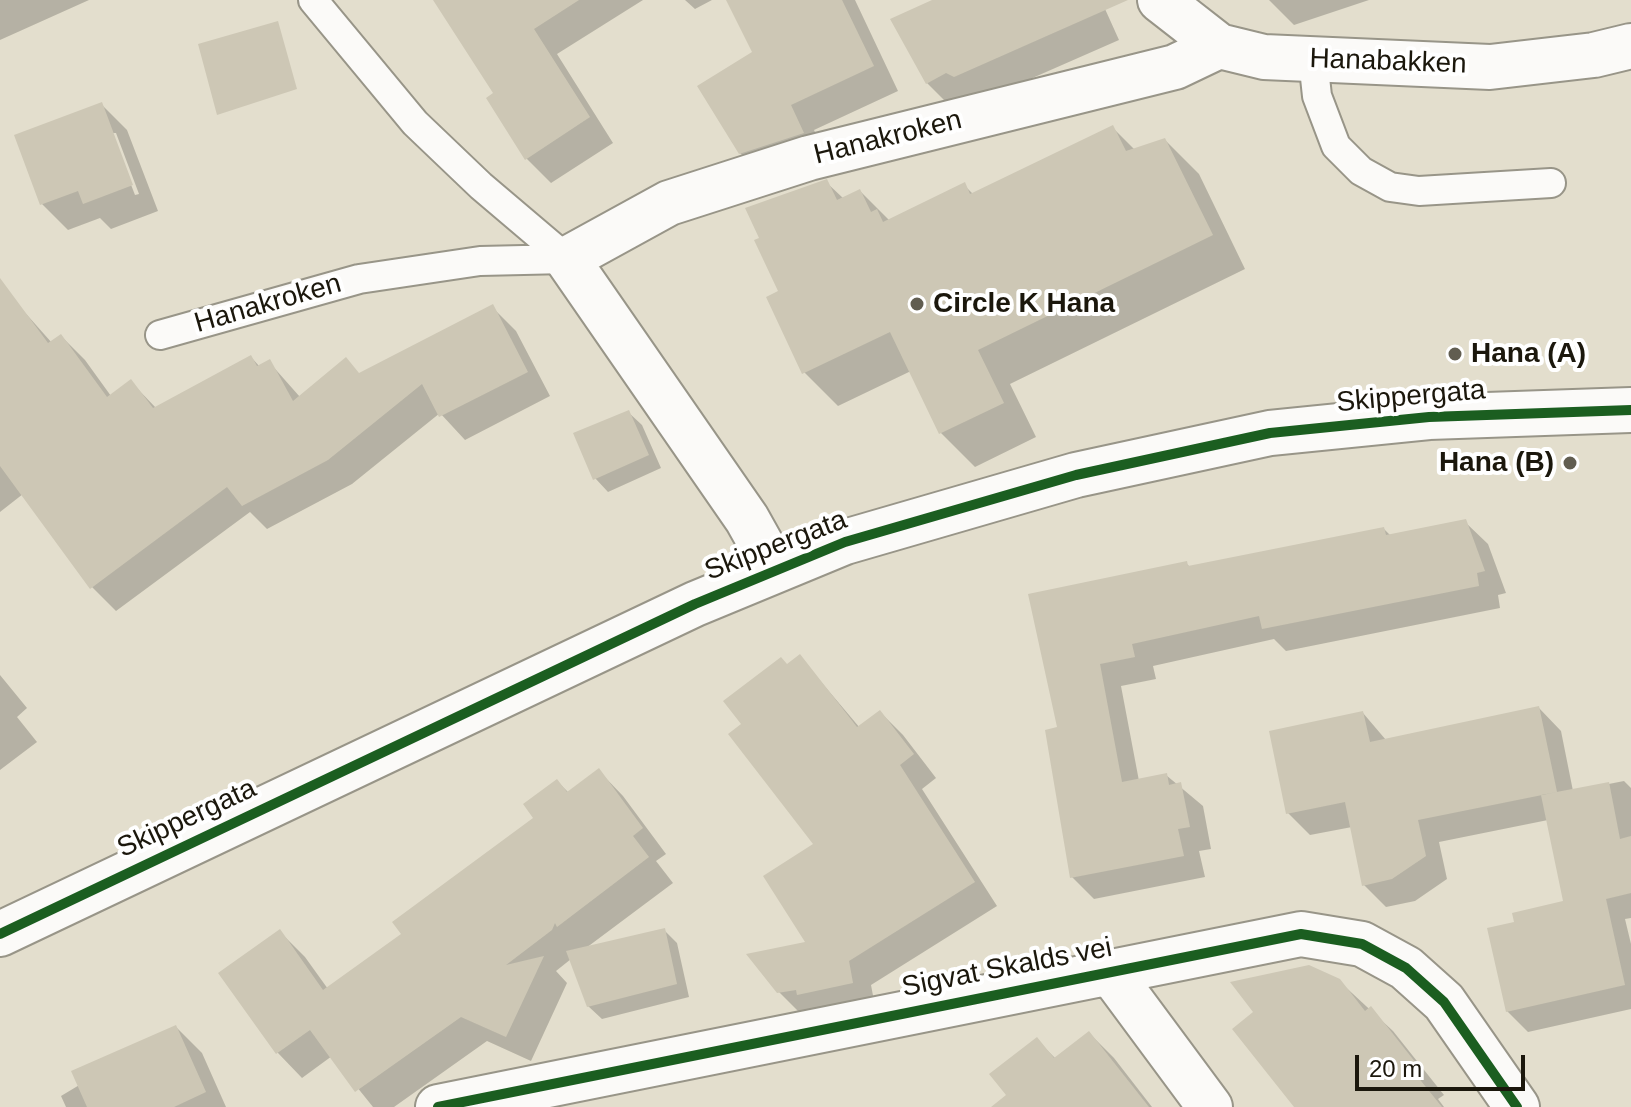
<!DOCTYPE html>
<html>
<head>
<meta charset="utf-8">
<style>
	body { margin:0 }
	#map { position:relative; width:1631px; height:1107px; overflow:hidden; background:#e3decd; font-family:Arial,sans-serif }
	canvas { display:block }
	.scale { position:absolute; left:1355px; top:1055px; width:170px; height:36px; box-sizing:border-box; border:4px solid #1b170c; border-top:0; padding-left:10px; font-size:24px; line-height:28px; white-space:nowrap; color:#1b170c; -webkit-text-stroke:6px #fff; paint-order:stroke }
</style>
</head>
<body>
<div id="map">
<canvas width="1631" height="1107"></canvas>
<div class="scale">20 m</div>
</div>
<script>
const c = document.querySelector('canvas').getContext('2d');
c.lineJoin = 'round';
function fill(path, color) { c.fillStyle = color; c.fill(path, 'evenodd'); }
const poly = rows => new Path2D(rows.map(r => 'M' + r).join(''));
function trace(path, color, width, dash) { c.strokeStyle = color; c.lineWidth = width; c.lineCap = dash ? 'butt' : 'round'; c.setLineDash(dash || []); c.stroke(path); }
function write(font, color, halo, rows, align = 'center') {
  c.font = font + ' Arial,sans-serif'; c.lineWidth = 8; c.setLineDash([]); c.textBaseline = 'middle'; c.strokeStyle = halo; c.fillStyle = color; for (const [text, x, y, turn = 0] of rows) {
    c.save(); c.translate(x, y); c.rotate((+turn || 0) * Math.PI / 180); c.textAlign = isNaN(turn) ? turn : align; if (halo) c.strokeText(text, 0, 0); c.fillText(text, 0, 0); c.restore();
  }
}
fill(poly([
	[0,0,89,0,0,40],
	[435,0,643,0,557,54,613,143,551,183,526,158,496,94],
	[685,0,712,0,695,9],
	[728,0,855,0,898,91,814,130,828,158,765,178,740,153,754,53],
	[937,0,1101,0,1119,40,980,101,952,108,927,83],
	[1269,0,1369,0,1294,25],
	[101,104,127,130,158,211,111,229,100,218,68,230,42,204],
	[111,133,116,133,139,194,135,195],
	[1113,128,1135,150,1165,140,1199,174,1245,269,1010,384,1036,437,975,467,941,433,911,371,838,406,804,372,781,292,826,182,844,199,860,191,890,221,964,185,974,195],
	[12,298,52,343,61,336,85,360,111,396,131,382,157,409,251,357,260,367,269,362,300,397,360,374,492,307,516,331,550,396,465,440,440,413,352,484,267,529,250,512,116,611,92,587,23,494,0,512,0,307],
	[628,412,642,425,661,468,608,492,595,478],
	[1465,522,1488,544,1506,593,1498,595,1500,608,1286,651,1274,639,1153,666,1156,679,1121,686,1139,781,1166,775,1203,806,1211,849,1199,851,1205,877,1094,899,1072,877,1059,729,1030,596,1186,563,1191,568,1384,529,1391,536],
	[800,657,860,728,880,712,903,735,936,778,922,789,997,906,871,985,875,1006,802,1015,779,992,808,943,816,844,743,724,787,666],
	[0,675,27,708,17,717,37,742,0,770],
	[1539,708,1561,731,1573,791,1624,781,1631,788,1631,918,1625,919,1631,944,1631,1009,1528,1032,1507,1011,1566,903,1548,820,1439,842,1447,879,1415,901,1386,907,1364,885,1352,827,1310,835,1288,813,1363,713,1386,740],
	[599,771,623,796,666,854,656,861,673,883,586,948,664,930,677,943,689,997,602,1019,588,1006,571,959,556,971,567,983,531,1061,487,1041,394,1107,373,1107,332,1056,302,1078,278,1053,221,973,280,932,305,957,328,989,403,935,535,818,557,781,569,793],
	[1339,981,1393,1031,1444,1095,1438,1099,1444,1107,1296,1107],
	[176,1027,202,1053,226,1107,66,1107,61,1096],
	[1089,1033,1114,1058,1152,1107,1027,1107,1037,1040,1056,1059]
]), '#0003');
fill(poly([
	[433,0,579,0,534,29,590,117,525,160,486,98,493,93],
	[726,0,842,0,874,66,791,105,804,133,739,154,697,86,752,52],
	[932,0,1128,0,954,77,946,73,926,84,890,19],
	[278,21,297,89,217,115,198,44],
	[102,102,133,185,83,204,78,191,40,205,14,135],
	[1113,125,1126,151,1165,138,1213,235,978,350,1004,403,939,434,890,332,802,374,766,297,778,291,754,240,759,238,745,208,827,179,837,200,860,189,871,212,877,209,883,222,965,182,970,194],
	[0,278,48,343,61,334,107,397,131,379,153,408,251,355,257,366,270,359,293,401,346,357,359,373,493,304,528,372,439,417,422,384,328,460,242,506,227,487,90,589,0,466],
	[629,410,649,455,593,480,573,433],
	[1466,519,1485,571,1477,573,1479,586,1262,629,1259,616,1132,644,1135,657,1100,664,1122,782,1167,773,1169,785,1181,782,1190,827,1178,829,1184,856,1070,878,1045,730,1057,727,1028,594,1187,561,1188,566,1384,527,1386,535],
	[800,654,857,727,880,710,914,754,900,765,975,882,849,961,853,983,797,995,796,990,777,993,746,954,805,942,763,876,813,844,728,734,741,724,723,701,781,657,787,664],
	[1539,706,1557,792,1418,820,1426,856,1392,879,1362,886,1345,802,1286,814,1269,731,1363,711,1370,742],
	[599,768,643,828,633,836,649,857,557,927,555,923,552,930,506,965,544,956,506,1037,461,1017,355,1092,310,1030,276,1054,218,973,280,929,323,990,401,934,392,922,533,818,523,804,557,779,567,792],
	[1609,782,1620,839,1631,836,1631,893,1606,899,1625,985,1506,1012,1487,928,1514,922,1512,913,1563,901,1541,795],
	[665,928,677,984,587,1007,566,951],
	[1309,965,1340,979,1365,1011,1371,1006,1423,1072,1417,1076,1442,1107,1294,1107,1232,1029,1253,1012,1230,982],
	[176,1025,206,1092,174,1107,87,1107,71,1071],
	[1089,1031,1149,1107,991,1107,1006,1095,989,1074,1037,1037,1054,1058]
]), '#cdc7b5');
const lane = poly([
	[313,0,415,123,481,186,567,259],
	[1313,59,1317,96,1336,146,1361,171,1390,187,1419,191,1551,183],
	[160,335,359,279,480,261,567,259]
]);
const street = poly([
	[1160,0,1219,46,1264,57,1490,67,1594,55,1631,46],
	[775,569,747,519,567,259,669,203,809,158,1175,67,1219,46],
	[1110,972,1210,1107],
	[438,1107,1301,934,1362,944,1406,968,1444,1002,1517,1107]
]);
const secondary = poly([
	[0,934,695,604,845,542,1076,475,1270,433,1429,417,1631,410]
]);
trace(lane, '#989588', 32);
trace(street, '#989588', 48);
trace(secondary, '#989588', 48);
trace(lane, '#fbfaf8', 28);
trace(street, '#fbfaf8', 44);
trace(secondary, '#fbfaf8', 44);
trace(poly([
	[0,934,695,604,845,542,1076,475,1270,433,1429,417,1631,410],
	[438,1107,1301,934,1362,944,1406,968,1444,1002,1517,1107]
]), '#1b5e20', 10);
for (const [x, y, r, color] of [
	[917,304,8,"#615d50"],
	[1455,354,8,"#615d50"],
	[1570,463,8,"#615d50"]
]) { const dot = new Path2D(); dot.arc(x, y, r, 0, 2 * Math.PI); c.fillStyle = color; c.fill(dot); trace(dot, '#fff', 3); }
write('28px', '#1b170c', '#fff', [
	["Hanabakken",1388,62,2],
	["Hanakroken",888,138,-14],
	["Hanakroken",268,304,-16],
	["Skippergata",1411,397,-5],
	["Skippergata",776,546,-21],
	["Skippergata",187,819,-25],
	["Sigvat Skalds vei",1007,968,-11]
]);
write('bold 28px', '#1b170c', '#fff', [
	["Circle K Hana",933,304],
	["Hana (A)",1471,354],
	["Hana (B)",1554,463,"right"]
], 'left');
</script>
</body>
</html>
